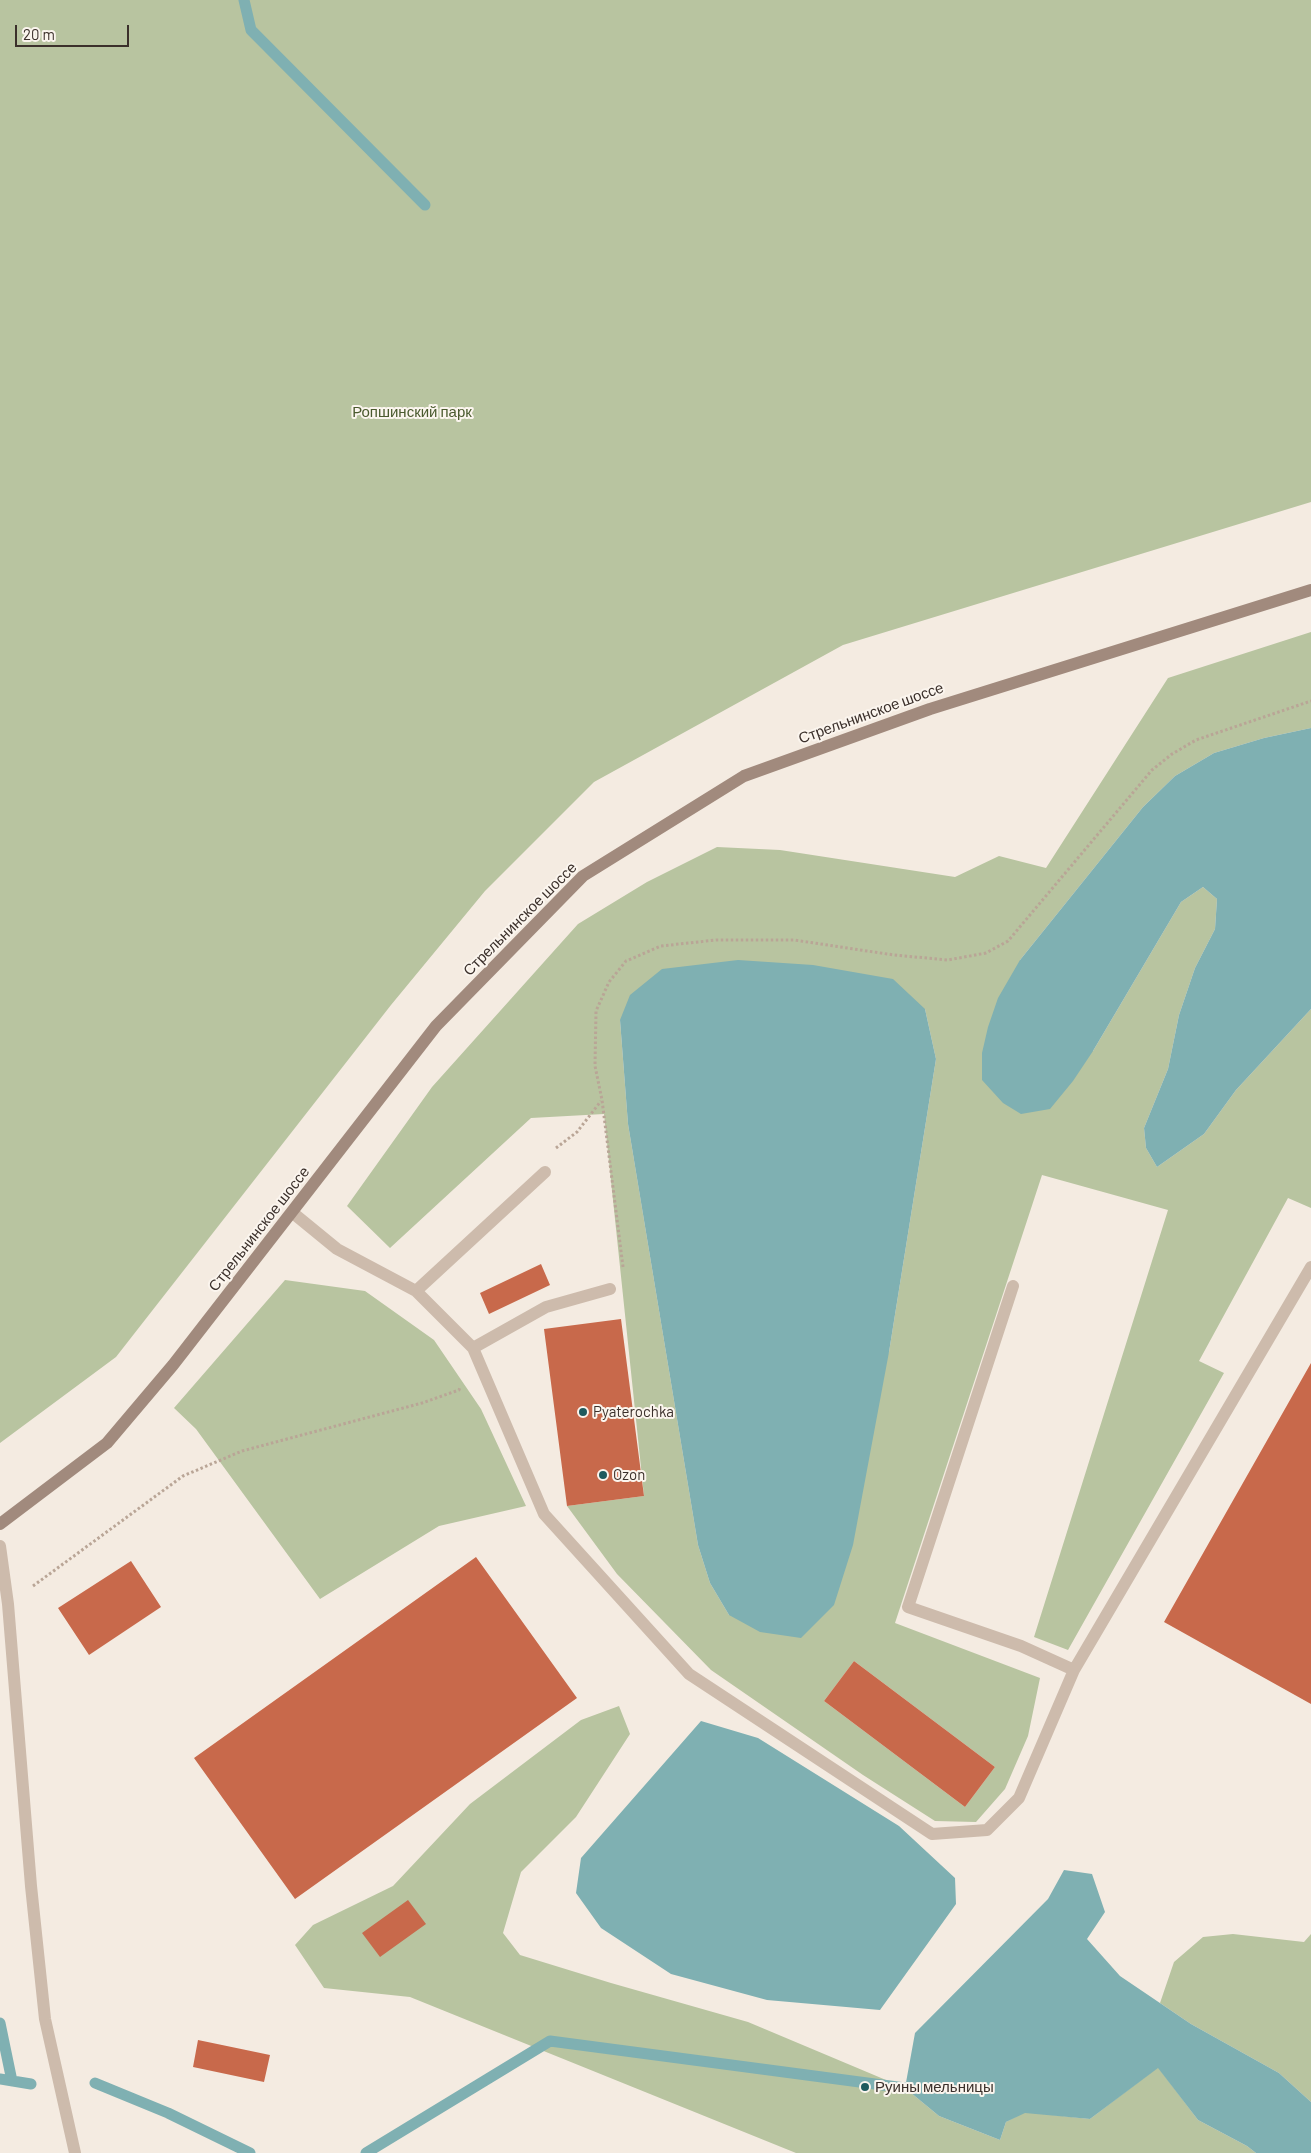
<!DOCTYPE html>
<html>
<head>
<meta charset="utf-8">
<style>
	body { margin:0 }
	#map { position:relative; width:1311px; height:2153px; overflow:hidden; background:#f4ebe1; font-family:Barlow,sans-serif }
	canvas { display:block }
	.scale { position:absolute; left:15px; top:25px; width:114px; height:22px; box-sizing:border-box; border:2px solid #3b302b; border-top:0; padding-left:6px; font-size:15px; line-height:18px; white-space:nowrap; color:#3b302b; -webkit-text-stroke:4px #fbf5ee; paint-order:stroke }
</style>
</head>
<body>
<div id="map">
<canvas width="1311" height="2153"></canvas>
<div class="scale">20 m</div>
</div>
<script>
const c = document.querySelector('canvas').getContext('2d');
c.lineJoin = 'round';
function fill(path, color) { c.fillStyle = color; c.fill(path, 'evenodd'); }
const poly = rows => new Path2D(rows.map(r => 'M' + r).join(''));
function trace(path, color, width, dash) { c.strokeStyle = color; c.lineWidth = width; c.lineCap = dash ? 'butt' : 'round'; c.setLineDash(dash || []); c.stroke(path); }
function write(font, color, halo, rows, align = 'center') {
  c.font = font + ' Barlow,sans-serif'; c.lineWidth = 4; c.setLineDash([]); c.textBaseline = 'middle'; c.strokeStyle = halo; c.fillStyle = color; for (const [text, x, y, turn = 0] of rows) {
    c.save(); c.translate(x, y); c.rotate((+turn || 0) * Math.PI / 180); c.textAlign = isNaN(turn) ? turn : align; if (halo) c.strokeText(text, 0, 0); c.fillText(text, 0, 0); c.restore();
  }
}
fill(poly([
	[0,0,1311,0,1311,502,843,645,594,782,485,891,391,1005,116,1357,0,1443],
	[1311,632,1311,728,1264,738,1214,753,1175,776,1143,807,1020,960,1093,1051,1181,902,1203,887,1217,899,1215,929,1195,968,1179,1015,1168,1069,1144,1128,1146,1148,1157,1167,1204,1134,1236,1090,1311,1009,1311,1208,1288,1198,1199,1361,1224,1373,1068,1650,1034,1637,1168,1210,1042,1175,895,1623,1040,1678,1028,1736,1005,1789,976,1822,935,1821,863,1775,711,1670,617,1574,567,1506,644,1496,604,1114,531,1118,390,1248,347,1206,432,1087,578,924,647,882,717,847,780,850,955,877,999,856,1046,868,1168,678],
	[925,1009,936,1059,889,1352,729,1615,710,1583,698,1545,628,1124,620,1020],
	[854,1661,995,1767,965,1807,824,1701],
	[285,1280,365,1291,434,1340,481,1409,526,1506,439,1526,320,1599,196,1429,174,1408],
	[619,1706,630,1734,576,1817,521,1872,503,1933,520,1955,611,1983,748,2022,905,2088,939,2116,1000,2140,1006,2122,1025,2112,1090,2119,1158,2067,1198,2120,1247,2146,1256,2153,796,2153,410,1997,324,1988,295,1945,313,1925,393,1886,470,1804,581,1720],
	[1233,1934,1304,1942,1311,1934,1311,2102,1279,2073,1191,2024,1160,2003,1174,1962,1203,1937]
]), '#b8c4a0');
fill(poly([
	[1311,728,1311,1009,1236,1090,1204,1134,1157,1167,1146,1148,1144,1128,1168,1069,1179,1015,1195,968,1215,929,1217,899,1203,887,1181,902,1093,1051,1073,1081,1050,1109,1021,1114,1003,1103,982,1080,982,1053,988,1027,998,998,1020,960,1143,807,1175,776,1214,753,1264,738],
	[738,960,813,965,893,979,925,1009,936,1059,889,1352,853,1545,834,1605,801,1638,760,1632,729,1615,710,1583,698,1545,628,1124,620,1020,630,995,662,969],
	[701,1721,758,1738,899,1826,955,1878,956,1904,880,2010,767,2000,671,1974,601,1928,576,1893,581,1858],
	[1064,1870,1092,1874,1105,1912,1087,1939,1120,1976,1191,2024,1279,2073,1311,2102,1311,2153,1256,2153,1247,2146,1198,2120,1158,2068,1090,2119,1025,2113,1006,2122,1000,2140,939,2116,905,2088,915,2033,1048,1899]
]), '#7fb0b2');
trace(poly([
	[244,0,251,30,425,205],
	[0,2023,12,2081],
	[0,2079,31,2084],
	[95,2083,168,2113,250,2153],
	[366,2153,550,2041,905,2088]
]), '#7fb0b2', 11);
fill(poly([
	[541,1264,550,1285,489,1314,480,1293],
	[621,1319,644,1496,567,1506,544,1329],
	[1311,1363,1311,1704,1164,1622],
	[476,1557,577,1698,295,1899,194,1758],
	[131,1561,161,1607,89,1655,58,1608],
	[854,1661,995,1767,965,1807,824,1701],
	[408,1900,426,1924,380,1957,362,1933],
	[198,2040,270,2055,264,2082,193,2067]
]), '#c8694b');
trace(poly([
	[556,1148,577,1132,601,1101],
	[623,1267,602,1100,595,1066,596,1011,609,982,626,961,661,946,716,940,794,940,894,955,948,960,986,953,1008,941,1152,770,1172,754,1196,740,1311,701],
	[33,1586,183,1476,242,1451,422,1403,459,1390,460,1387]
]), '#b9a596', 3, [2.5, 2.5]);
trace(poly([
	[293,1213,337,1249,416,1291,473,1348,544,1514,689,1674,932,1834,987,1830,1019,1798,1074,1670,1311,1267],
	[1013,1286,908,1607,1021,1646,1074,1670],
	[416,1291,545,1172],
	[473,1348,546,1307,610,1289]
]), '#cdbbac', 12);
trace(poly([
	[0,1546,8,1604,31,1886,45,2019,75,2153]
]), '#cdbbac', 12);
trace(poly([
	[0,1524,107,1443,173,1365,436,1026,583,876,744,776,930,709,1311,590]
]), '#a18a7d', 12);
for (const [x, y, r, color] of [
	[583,1412,5,"#1f5a5e"],
	[603,1475,5,"#1f5a5e"],
	[865,2087,5,"#1f5a5e"]
]) { const dot = new Path2D(); dot.arc(x, y, r, 0, 2 * Math.PI); c.fillStyle = color; c.fill(dot); trace(dot, '#fbf5ee', 2); }
write('15px', '#4a5a2e', '#fbf5ee', [
	["Ропшинский парк",412,412]
]);
write('15px', '#3b302b', '#fbf5ee', [
	["Стрельнинское шоссе",871,713,-20],
	["Стрельнинское шоссе",520,919,-45],
	["Стрельнинское шоссе",259,1229,-52]
]);
write('15px', '#3b302b', '#fbf5ee', [
	["Pyaterochka",593,1412],
	["Ozon",613,1475],
	["Руины мельницы",875,2087]
], 'left');
</script>
</body>
</html>
